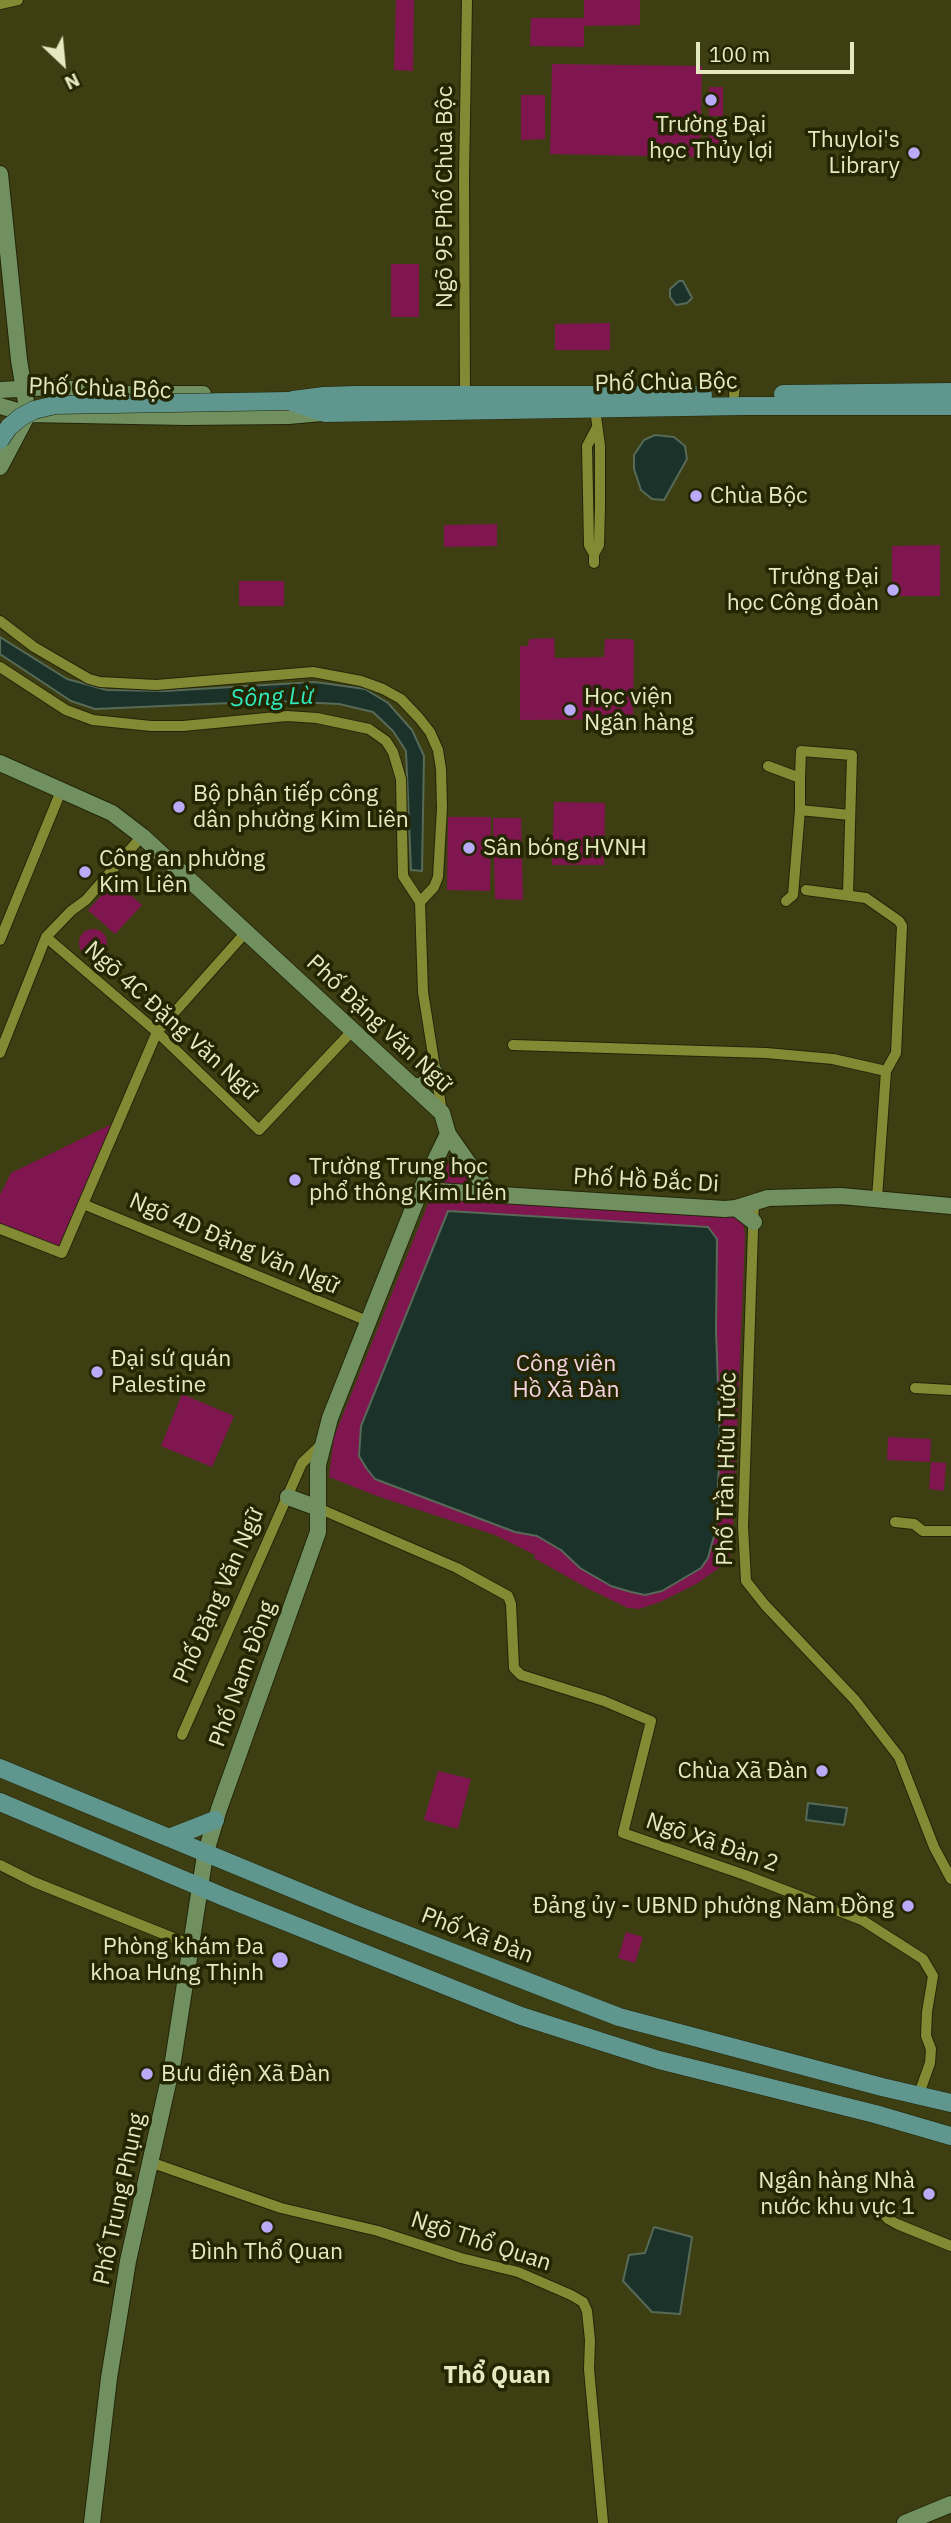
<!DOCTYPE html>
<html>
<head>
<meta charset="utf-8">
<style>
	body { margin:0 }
	#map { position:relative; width:951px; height:2523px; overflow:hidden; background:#3d3f12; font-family:"IBM Plex Sans",sans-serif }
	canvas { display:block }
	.north { position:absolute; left:28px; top:28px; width:70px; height:70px; -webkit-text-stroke:5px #242502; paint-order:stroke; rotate:154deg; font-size:19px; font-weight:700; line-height:28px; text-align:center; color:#e5e9c0 }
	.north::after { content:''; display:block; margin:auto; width:24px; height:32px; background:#e5e9c0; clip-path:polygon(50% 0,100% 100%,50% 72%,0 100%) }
	.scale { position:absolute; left:696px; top:42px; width:158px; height:32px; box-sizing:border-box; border:4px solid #e5e9c0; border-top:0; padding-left:9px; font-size:21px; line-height:24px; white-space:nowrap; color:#e5e9c0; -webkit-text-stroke:5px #242502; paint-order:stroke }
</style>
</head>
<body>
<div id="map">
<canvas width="951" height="2523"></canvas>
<div class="north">N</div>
<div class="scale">100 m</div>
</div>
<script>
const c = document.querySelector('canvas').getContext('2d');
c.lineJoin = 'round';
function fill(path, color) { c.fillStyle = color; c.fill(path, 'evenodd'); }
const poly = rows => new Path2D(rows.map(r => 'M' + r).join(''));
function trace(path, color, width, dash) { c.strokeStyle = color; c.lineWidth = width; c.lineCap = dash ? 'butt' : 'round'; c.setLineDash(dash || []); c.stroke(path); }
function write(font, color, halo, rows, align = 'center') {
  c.font = font + ' "IBM Plex Sans",sans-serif'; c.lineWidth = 7; c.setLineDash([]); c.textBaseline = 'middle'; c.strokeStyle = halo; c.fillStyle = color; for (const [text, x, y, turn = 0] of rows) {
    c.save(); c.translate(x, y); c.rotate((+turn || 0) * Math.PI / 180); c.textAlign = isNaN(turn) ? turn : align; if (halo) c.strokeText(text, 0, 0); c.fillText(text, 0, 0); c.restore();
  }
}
fill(poly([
	[396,0,414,0,413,71,394,70],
	[584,0,640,0,640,25,584,26,584,47,530,46,531,18,584,18],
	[552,64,702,66,700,157,550,154],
	[723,87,723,116,709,116,709,87],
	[521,95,545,95,545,139,521,140],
	[708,121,723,121,723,150,709,150],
	[391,264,419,264,419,317,391,317],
	[610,323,610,350,555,350,555,324],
	[497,524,497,546,444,547,444,525],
	[940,545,940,596,892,596,892,546],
	[239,581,284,581,284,606,239,606],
	[554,638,555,658,604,657,605,639,630,639,634,641,633,719,520,720,520,646,528,646,529,639],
	[554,802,605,803,604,865,552,865],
	[448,817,491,817,490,891,447,890],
	[493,818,521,818,523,900,495,899],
	[115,881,142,905,115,934,88,910],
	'79 943a14 14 0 1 1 28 0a14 14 0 1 1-28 0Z',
	[112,1124,60,1248,0,1224,0,1195,11,1173],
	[448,1163,472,1181,473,1185,437,1185,444,1164],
	[435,1198,737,1216,743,1220,745,1236,732,1549,728,1560,719,1568,696,1584,660,1602,639,1609,628,1608,589,1589,534,1558,535,1555,495,1535,377,1496,329,1477,334,1437,428,1204],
	[182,1394,234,1416,212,1467,161,1446],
	[888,1437,931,1439,930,1462,887,1460],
	[931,1462,946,1463,944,1491,929,1489],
	[438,1771,471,1779,458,1829,424,1820],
	[626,1932,643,1937,635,1963,618,1958]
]), '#7f1650');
const water = poly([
	[679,281,683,281,692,298,687,303,676,305,670,297,670,289,679,281],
	[655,435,674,437,685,446,687,459,664,500,652,499,641,490,634,469,634,455,644,440,655,435],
	[0,637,67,679,107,690,165,691,315,682,365,689,388,703,412,730,424,756,422,871,411,870,406,751,393,731,373,712,339,704,277,701,95,709,71,701,0,654,0,637],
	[448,1211,708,1227,717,1239,716,1331,720,1441,716,1529,708,1558,701,1568,662,1591,645,1595,631,1592,611,1586,580,1568,561,1550,537,1536,515,1532,375,1479,367,1469,359,1456,361,1426,448,1211],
	[808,1803,847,1808,844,1825,806,1820,808,1803],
	[654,2227,692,2237,680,2314,652,2312,623,2281,629,2255,645,2253,654,2227]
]);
fill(water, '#1a322a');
trace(water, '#576957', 2);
const street = poly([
	[0,4,18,0],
	[465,395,464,176,467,0],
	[734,395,735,386],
	[594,554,589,545,587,446,596,429],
	[594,563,594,554,599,545,600,507,600,446,595,409],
	[0,621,34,647,89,679,100,682,156,685,313,672,361,681,383,689,401,699,419,718,430,732,438,750,441,769,442,808,438,877,434,887,420,902],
	[0,667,66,710,93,720,151,726,183,726,287,716,317,718,369,729,386,741,393,752,401,779,403,876,420,902,423,992,442,1112],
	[768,766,800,778,800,810,850,815],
	[800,778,801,751,852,755,848,894],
	[806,890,866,898,899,921,902,926,896,1053,886,1071,877,1198],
	[786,901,793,895,800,810],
	[46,937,157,1032,259,1130,353,1030],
	[0,940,61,791],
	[513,1045,766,1053,833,1059,886,1071],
	[0,1053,46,937,71,911,86,900,142,836],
	[754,1201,743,1526,746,1581,765,1605,855,1700,899,1757,934,1847,951,1879],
	[83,1204,370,1322],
	[0,1229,62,1253,157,1032,246,932],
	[915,1388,951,1390],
	[318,1508,457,1568,508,1596,511,1604,514,1668,521,1675,604,1701,651,1721,623,1833,745,1875,862,1920,923,1959,933,1976,927,2012,926,2036,931,2049,930,2063,919,2094],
	[895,1522,914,1524,923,1531,951,1531],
	[182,1735,302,1463,321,1445],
	[0,1865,34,1882,191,1945],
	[150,2162,281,2208,378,2231,461,2258,518,2272,571,2295,583,2302,587,2311,590,2340,589,2369,603,2523],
	[882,2212,888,2219,897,2224,951,2246]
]);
const secondary = poly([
	[0,174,19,360,28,414,0,467],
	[0,390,52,387,116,394,203,394],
	[0,406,28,414,185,417,288,416,322,413],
	[0,763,112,813,142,836,442,1113,448,1134,490,1194],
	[416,1086,422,1086,435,1073],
	[421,1190,725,1209,736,1208,768,1198,841,1196,951,1206],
	[736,1208,754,1222],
	[288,1497,318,1508],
	[92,2523,109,2378,128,2261,173,2061,205,1855,219,1809,318,1532,318,1465,330,1418,418,1196,448,1134],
	[905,2523,951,2504]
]);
const primary = poly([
	[783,394,951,392],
	[293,400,324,396,356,395,703,395],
	[289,401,325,413,745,406,951,406],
	[0,1768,356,1915,619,2017,882,2087,951,2103],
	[0,1802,224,1897,521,2016,659,2060,875,2114,951,2136],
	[169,1838,215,1820]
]);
trace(street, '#23250a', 12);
trace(secondary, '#23250a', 18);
trace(primary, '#23250a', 19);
trace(street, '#848933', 10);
trace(secondary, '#719060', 16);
trace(primary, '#5f968e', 18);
const primaryBridge = poly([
	[0,440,9,427,21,417,34,410,55,405,289,401]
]);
trace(primaryBridge, '#23250a', 19, []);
trace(primaryBridge, '#5f968e', 18);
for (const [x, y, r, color] of [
	[711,100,7,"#b9abf7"],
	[914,153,7,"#b9abf7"],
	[696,496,7,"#b9abf7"],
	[893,590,7,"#b9abf7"],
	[570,710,7,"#b9abf7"],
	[179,807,7,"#b9abf7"],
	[469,848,7,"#b9abf7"],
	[85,872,7,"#b9abf7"],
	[295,1180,7,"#b9abf7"],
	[97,1372,7,"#b9abf7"],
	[822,1771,7,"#b9abf7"],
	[908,1906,7,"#b9abf7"],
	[280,1960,9,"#b9abf7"],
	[147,2074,7,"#b9abf7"],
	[929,2194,7,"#b9abf7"],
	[267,2227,7,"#b9abf7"]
]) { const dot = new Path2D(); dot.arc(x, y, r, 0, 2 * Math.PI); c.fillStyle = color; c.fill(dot); trace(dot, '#242502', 2.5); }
write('23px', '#e5e9c0', '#242502', [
	["Trường Đại",711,125,"center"],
	["học Thủy lợi",711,151,"center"],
	["Thuyloi's",900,140,"right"],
	["Library",900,166,"right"],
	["Chùa Bộc",710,496],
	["Trường Đại",879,577,"right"],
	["học Công đoàn",879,603,"right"],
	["Học viện",584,697],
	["Ngân hàng",584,723],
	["Bộ phận tiếp công",193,794],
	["dân phường Kim Liên",193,820],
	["Sân bóng HVNH",483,848],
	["Công an phường",99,859],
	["Kim Liên",99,885],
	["Trường Trung học",309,1167],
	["phổ thông Kim Liên",309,1193],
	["Đại sứ quán",111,1359],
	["Palestine",111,1385],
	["Chùa Xã Đàn",808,1771,"right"],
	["Đảng ủy - UBND phường Nam Đồng",894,1906,"right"],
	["Phòng khám Đa",264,1947,"right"],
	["khoa Hưng Thịnh",264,1973,"right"],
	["Bưu điện Xã Đàn",161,2074],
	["Ngân hàng Nhà",915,2181,"right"],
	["nước khu vực 1",915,2207,"right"],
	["Đình Thổ Quan",267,2252,"center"]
], 'left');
write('23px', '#e5e9c0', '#242502', [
	["Ngõ 95 Phố Chùa Bộc",445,197,-90],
	["Phố Chùa Bộc",666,383,-1],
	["Phố Chùa Bộc",100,389,2],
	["Ngõ 4C Đặng Văn Ngữ",171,1021,42],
	["Phố Đặng Văn Ngữ",379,1024,43],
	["Phố Hồ Đắc Di",646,1181,3],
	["Ngõ 4D Đặng Văn Ngữ",234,1244,23],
	["Phố Trần Hữu Tước",727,1469,-89],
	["Phố Đặng Văn Ngữ",219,1596,-66],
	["Phố Nam Đồng",243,1674,-70],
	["Ngõ Xã Đàn 2",712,1843,19],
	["Phố Xã Đàn",477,1936,21],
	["Phố Trung Phụng",120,2199,-78],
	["Ngõ Thổ Quan",481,2242,18]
]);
write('23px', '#f2d3df', '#242502', [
	["Công viên",566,1364],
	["Hồ Xã Đàn",566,1390]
]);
write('italic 24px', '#31eabf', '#242502', [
	["Sông Lừ",272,698,-2]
]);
write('bold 24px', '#e5e9c0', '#242502', [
	["Thổ Quan",497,2376]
]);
</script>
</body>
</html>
